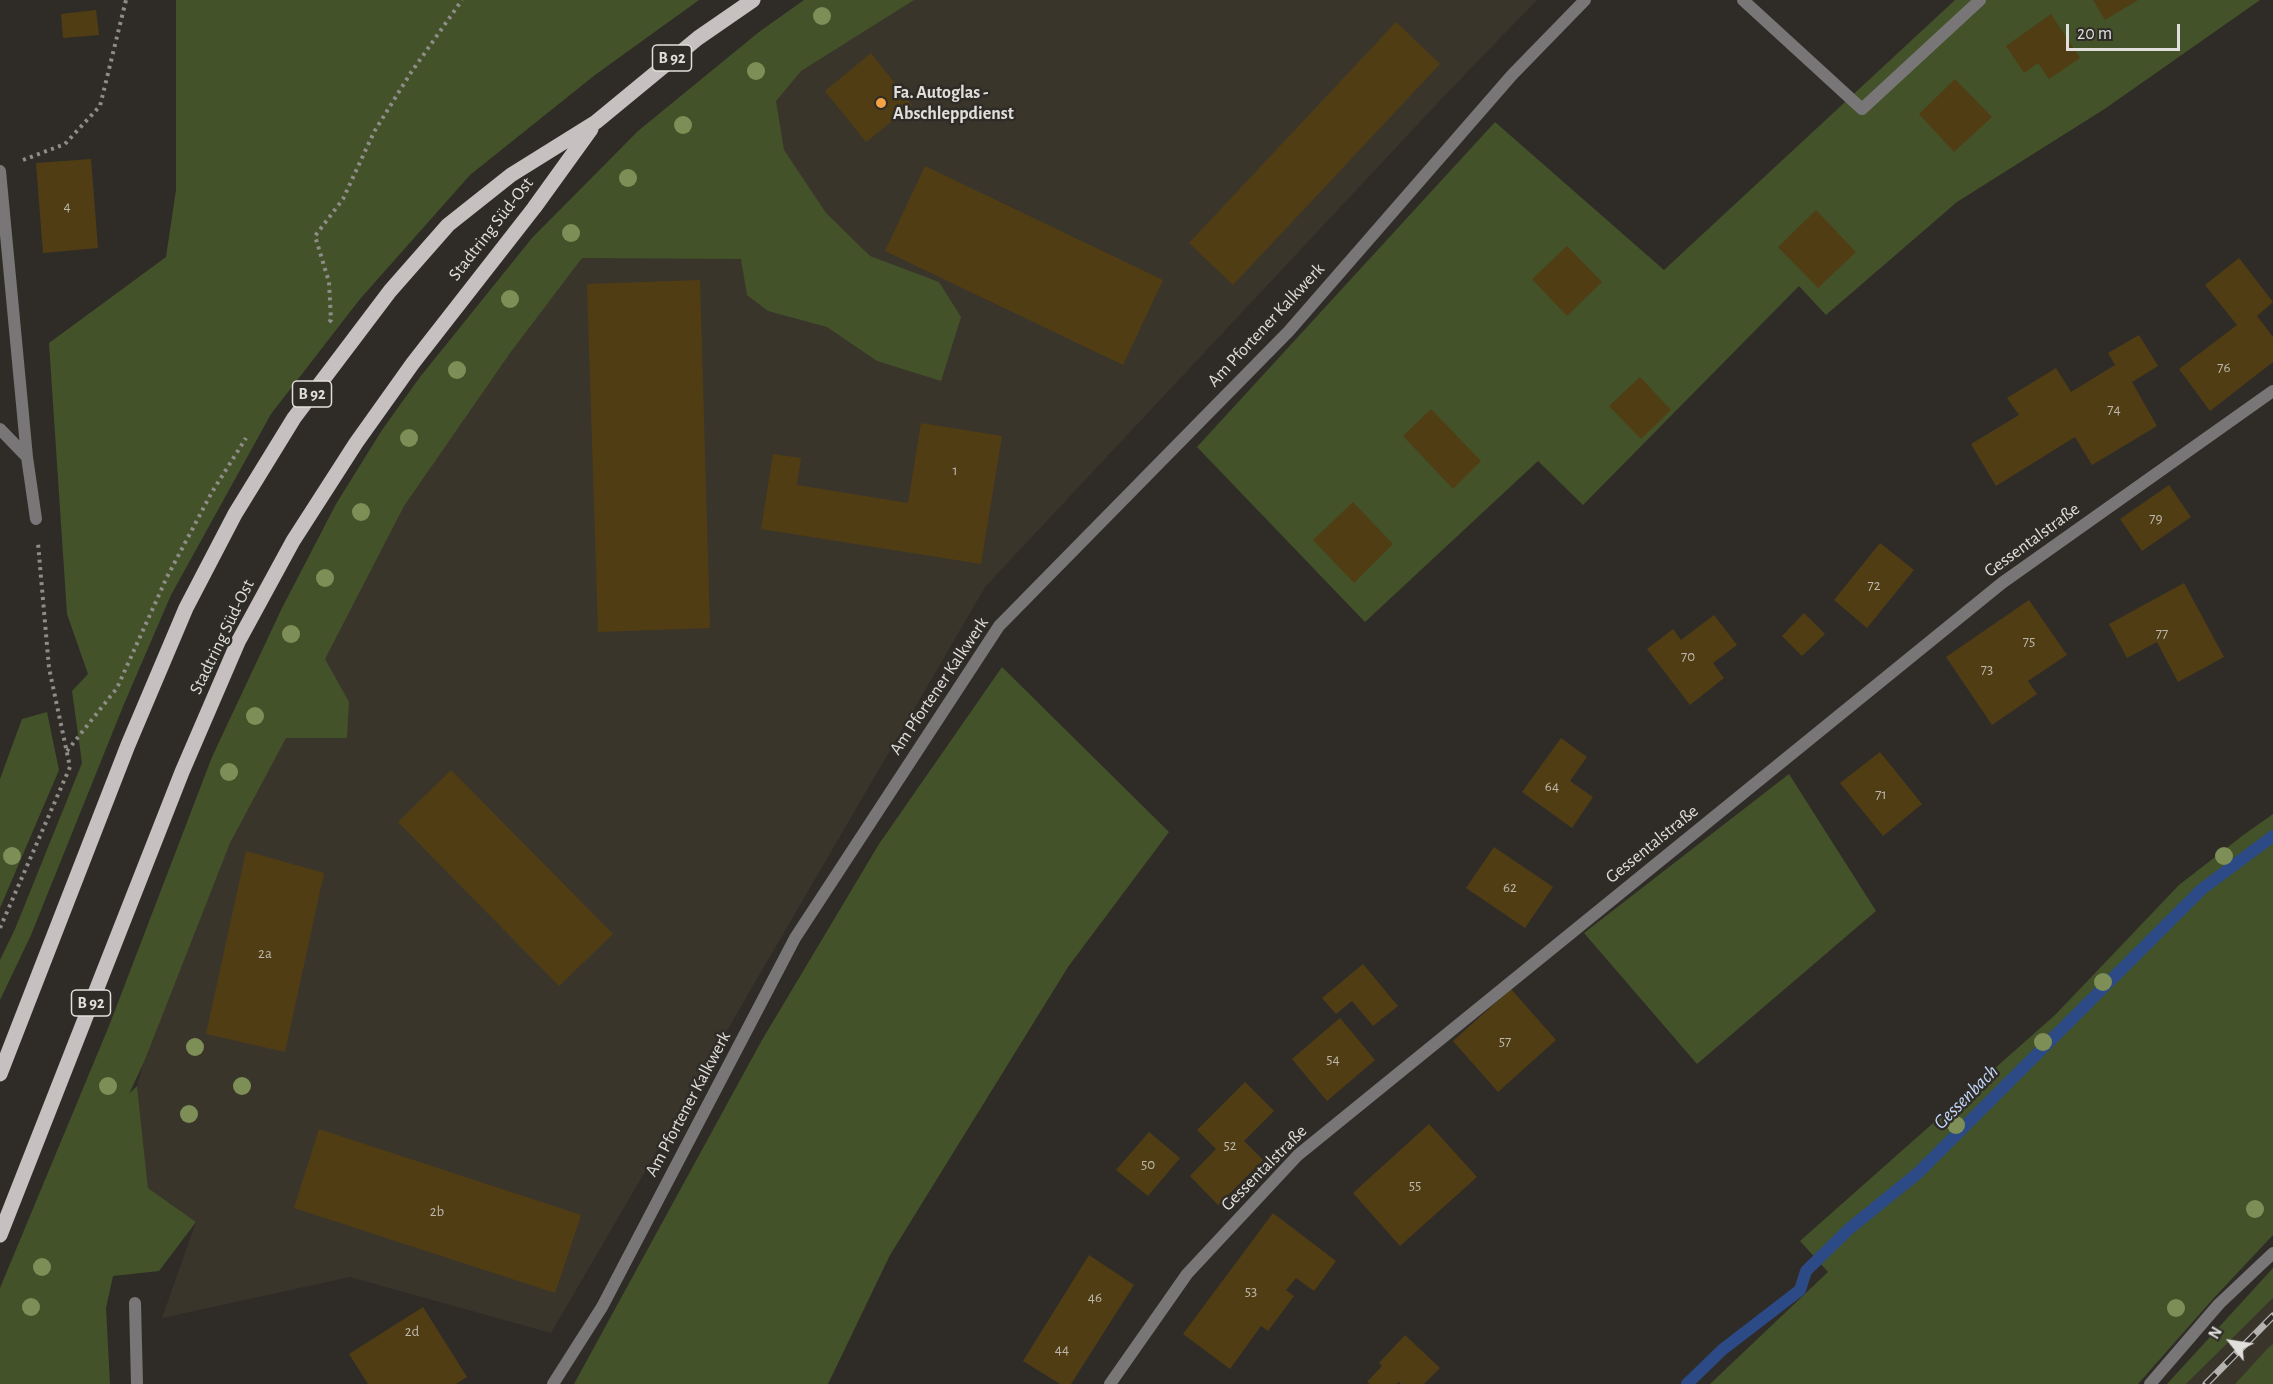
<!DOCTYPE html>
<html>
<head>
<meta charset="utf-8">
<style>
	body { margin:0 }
	#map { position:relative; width:2273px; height:1384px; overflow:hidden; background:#2f2c28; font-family:"Alegreya Sans",sans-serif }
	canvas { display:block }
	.north { position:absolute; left:2201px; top:1312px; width:60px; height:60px; -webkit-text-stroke:4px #2f2c28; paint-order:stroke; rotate:300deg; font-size:16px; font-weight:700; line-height:24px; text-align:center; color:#e1dfdc }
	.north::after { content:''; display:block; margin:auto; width:21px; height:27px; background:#e1dfdc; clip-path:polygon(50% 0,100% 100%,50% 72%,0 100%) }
	.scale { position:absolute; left:2066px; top:24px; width:114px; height:27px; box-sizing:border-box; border:3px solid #e1dfdc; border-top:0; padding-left:8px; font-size:18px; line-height:21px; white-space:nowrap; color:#e1dfdc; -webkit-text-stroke:4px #2f2c28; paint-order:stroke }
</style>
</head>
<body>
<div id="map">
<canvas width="2273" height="1384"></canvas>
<div class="north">N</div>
<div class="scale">20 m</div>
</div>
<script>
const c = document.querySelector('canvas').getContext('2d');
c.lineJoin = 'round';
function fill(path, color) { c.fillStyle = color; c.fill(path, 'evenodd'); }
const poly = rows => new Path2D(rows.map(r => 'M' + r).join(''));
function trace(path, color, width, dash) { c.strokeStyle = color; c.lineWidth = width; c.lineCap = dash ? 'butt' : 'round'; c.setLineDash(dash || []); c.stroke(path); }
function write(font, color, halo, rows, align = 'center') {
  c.font = font + ' "Alegreya Sans",sans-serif'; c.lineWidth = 5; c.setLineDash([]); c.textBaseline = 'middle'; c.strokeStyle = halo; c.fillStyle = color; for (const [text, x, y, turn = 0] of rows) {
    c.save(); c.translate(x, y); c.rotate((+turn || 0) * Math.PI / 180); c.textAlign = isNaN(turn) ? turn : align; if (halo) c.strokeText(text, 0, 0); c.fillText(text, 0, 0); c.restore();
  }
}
fill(poly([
	[887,0,1537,0,1448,92,985,587,551,1333,350,1277,162,1318,196,1222,148,1188,137,1086,210,835,318,603,629,182],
	[2273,1298,2273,1344,2235,1384,2186,1384]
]), '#3a352b');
fill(poly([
	[176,0,699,0,595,75,470,175,360,299,271,414,171,595,124,704,31,935,0,1000,0,960,15,929,82,763,72,691,88,674,67,614,49,343,166,257,176,190],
	[804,0,914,0,801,71,776,101,784,150,826,213,870,256,939,282,961,317,941,381,877,361,827,327,768,311,747,295,741,259,582,258,510,353,404,506,325,659,349,702,347,738,286,738,230,843,144,1062,129,1094,137,1086,148,1188,196,1222,159,1271,113,1276,106,1308,110,1384,0,1384,0,1288,109,1026,212,757,282,608,336,504,382,430,420,377,532,238,638,131,759,32],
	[1955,0,2260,0,2106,108,1957,202,1826,315,1799,286,1583,505,1538,461,1365,622,1197,447,1495,122,1664,270],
	[1002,667,1169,832,1068,967,890,1255,828,1384,574,1384,762,1040,879,844],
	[47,712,59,770,0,908,0,779,22,719],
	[1789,774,1876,911,1697,1064,1584,933],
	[2273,814,2273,1235,2212,1300,2138,1384,1710,1384,1828,1272,1800,1241,2055,1015,2179,885,2242,836],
	[2273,1268,2273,1298,2186,1384,2167,1384],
	[2273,1344,2273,1384,2235,1384,2268,1348]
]), '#435229');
trace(poly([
	[1687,1384,1722,1350,1800,1290,1806,1271,1849,1229,1918,1173,2202,889,2273,836]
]), '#2c4a85', 12);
fill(poly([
	[2093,0,2138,0,2105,20],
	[96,10,99,35,63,38,61,14],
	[2051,14,2080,58,2049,79,2038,63,2024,73,2006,46],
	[1396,22,1440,64,1233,285,1189,243],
	[871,53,912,105,866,142,825,91],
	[1955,79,1992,117,1954,152,1919,114],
	[91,159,98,248,43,253,36,163],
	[925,166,1163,280,1123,365,885,251],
	[1816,210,1856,252,1818,288,1778,247],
	[1567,246,1602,282,1567,316,1532,279],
	[2239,258,2273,302,2257,316,2273,337,2273,362,2210,411,2179,369,2237,325,2205,285],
	[700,280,710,628,598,632,587,284],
	[2139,335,2158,366,2132,382,2157,426,2092,465,2075,437,1996,486,1971,444,2019,415,2007,398,2056,368,2071,392,2115,365,2108,353],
	[1640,377,1671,410,1641,439,1609,406],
	[1431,409,1481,461,1453,489,1403,436],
	[921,423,1002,436,981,564,761,529,773,454,801,458,797,485,908,503],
	[2169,485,2191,517,2142,551,2120,519],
	[1353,502,1393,544,1354,583,1313,540],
	[1880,543,1914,570,1867,628,1834,600],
	[2184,583,2224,657,2178,682,2157,642,2127,658,2109,624],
	[2029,600,2067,655,2028,681,2037,694,1992,725,1946,657],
	[1804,613,1825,634,1802,656,1782,636],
	[1714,615,1737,645,1713,663,1724,678,1690,705,1647,649,1673,629,1681,640],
	[1561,738,1587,757,1570,781,1593,797,1572,828,1522,792],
	[1880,752,1922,804,1883,836,1840,783],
	[451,770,613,934,559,986,398,822],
	[1494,847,1553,887,1525,928,1466,888],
	[246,851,324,873,285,1052,206,1034],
	[1363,964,1398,1006,1373,1026,1352,1001,1336,1014,1322,998],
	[1511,989,1556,1040,1498,1092,1453,1041],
	[1340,1018,1375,1060,1327,1101,1292,1059],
	[1245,1082,1274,1111,1244,1141,1263,1160,1218,1205,1190,1176,1216,1149,1197,1130],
	[1429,1124,1477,1177,1400,1246,1353,1193],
	[319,1129,581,1215,555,1293,294,1208],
	[1149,1132,1180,1158,1148,1196,1116,1170],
	[1273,1213,1336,1261,1314,1291,1296,1278,1286,1290,1294,1296,1268,1331,1261,1326,1230,1369,1183,1334],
	[1089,1255,1134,1285,1071,1384,1060,1384,1023,1361],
	[423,1307,467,1377,456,1384,368,1384,349,1354],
	[1405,1335,1440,1368,1424,1384,1401,1384,1399,1382,1396,1384,1370,1384,1367,1382,1382,1366,1379,1363]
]), '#503d14');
trace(poly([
	[23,160,65,144,100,106,126,0],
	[329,322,331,320,329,282,315,236,343,199,374,132,410,74,462,0],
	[67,751,117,688,167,577,212,492,246,438],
	[0,928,70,767,49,668,38,543]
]), '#8f8c89', 4, [3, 4.5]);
trace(poly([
	[1743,0,1862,109,1980,0],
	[2150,1384,2219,1304,2273,1253]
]), '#797677', 12);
trace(poly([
	[0,171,27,457,36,519],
	[0,429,27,457],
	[135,1303,137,1384],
	[553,1384,602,1307,795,938,999,626,1289,331,1512,75,1585,0],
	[1110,1384,1187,1274,1298,1155,2002,583,2273,391]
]), '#797677', 12);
trace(poly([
	[0,1074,128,745,186,608,235,514,294,418,390,291,448,225,511,175,596,122,698,38,753,0],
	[0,1235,182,772,238,642,293,541,356,443,413,363,534,208,591,129]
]), '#c6c0c1', 15);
const rail = poly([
	[2206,1384,2273,1316]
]);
trace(rail, '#b4b2af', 7);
trace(rail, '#2f2c28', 4.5, [14]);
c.fillStyle = '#7d8f56';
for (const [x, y] of [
	[822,16],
	[756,71],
	[683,125],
	[628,178],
	[571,233],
	[510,299],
	[457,370],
	[409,438],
	[361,512],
	[325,578],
	[291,634],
	[255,716],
	[229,772],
	[12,856],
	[2224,856],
	[2103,982],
	[2043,1042],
	[195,1047],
	[108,1086],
	[242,1086],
	[189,1114],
	[1956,1125],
	[2255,1209],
	[42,1267],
	[31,1307],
	[2176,1308]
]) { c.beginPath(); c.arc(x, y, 9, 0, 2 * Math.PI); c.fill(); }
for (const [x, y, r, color] of [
	[881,103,6,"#f5a246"]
]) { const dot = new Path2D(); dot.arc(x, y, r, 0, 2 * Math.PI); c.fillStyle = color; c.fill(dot); trace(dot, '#2f2c28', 2); }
write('15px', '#bdb6aa', null, [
	["4",67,206],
	["76",2224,367],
	["74",2114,409],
	["1",955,470],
	["79",2156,518],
	["72",1874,585],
	["77",2162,633],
	["75",2029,641],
	["70",1688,656],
	["73",1987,669],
	["64",1552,786],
	["71",1881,794],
	["62",1510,887],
	["2a",265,953],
	["57",1505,1041],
	["54",1333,1059],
	["52",1230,1145],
	["50",1148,1164],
	["55",1415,1185],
	["2b",437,1211],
	["53",1251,1291],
	["46",1095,1297],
	["2d",412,1331],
	["44",1062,1349]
]);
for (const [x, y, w] of [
	[672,58,39],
	[312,394,39],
	[91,1003,39]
]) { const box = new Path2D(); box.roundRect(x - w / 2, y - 13, w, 26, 4.5); c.fillStyle = '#2f2c28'; c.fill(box); trace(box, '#e1dfdc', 1.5); }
write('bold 16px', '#e1dfdc', null, [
	["B 92",672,58],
	["B 92",312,394],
	["B 92",91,1003]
]);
write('bold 18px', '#e1dfdc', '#2f2c28', [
	["Fa. Autoglas -",893,93],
	["Abschleppdienst",893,114]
], 'left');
write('18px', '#e1dfdc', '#2f2c28', [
	["Stadtring Süd-Ost",491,229,-52],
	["Am Pfortener Kalkwerk",1266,325,-47],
	["Gessentalstraße",2032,540,-36],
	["Stadtring Süd-Ost",222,637,-64],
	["Am Pfortener Kalkwerk",939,686,-56],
	["Gessentalstraße",1652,844,-39],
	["Am Pfortener Kalkwerk",688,1104,-62],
	["Gessentalstraße",1264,1168,-45]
]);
write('italic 20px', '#c3d7fa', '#2f2c28', [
	["Gessenbach",1966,1097,-45]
]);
</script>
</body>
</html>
